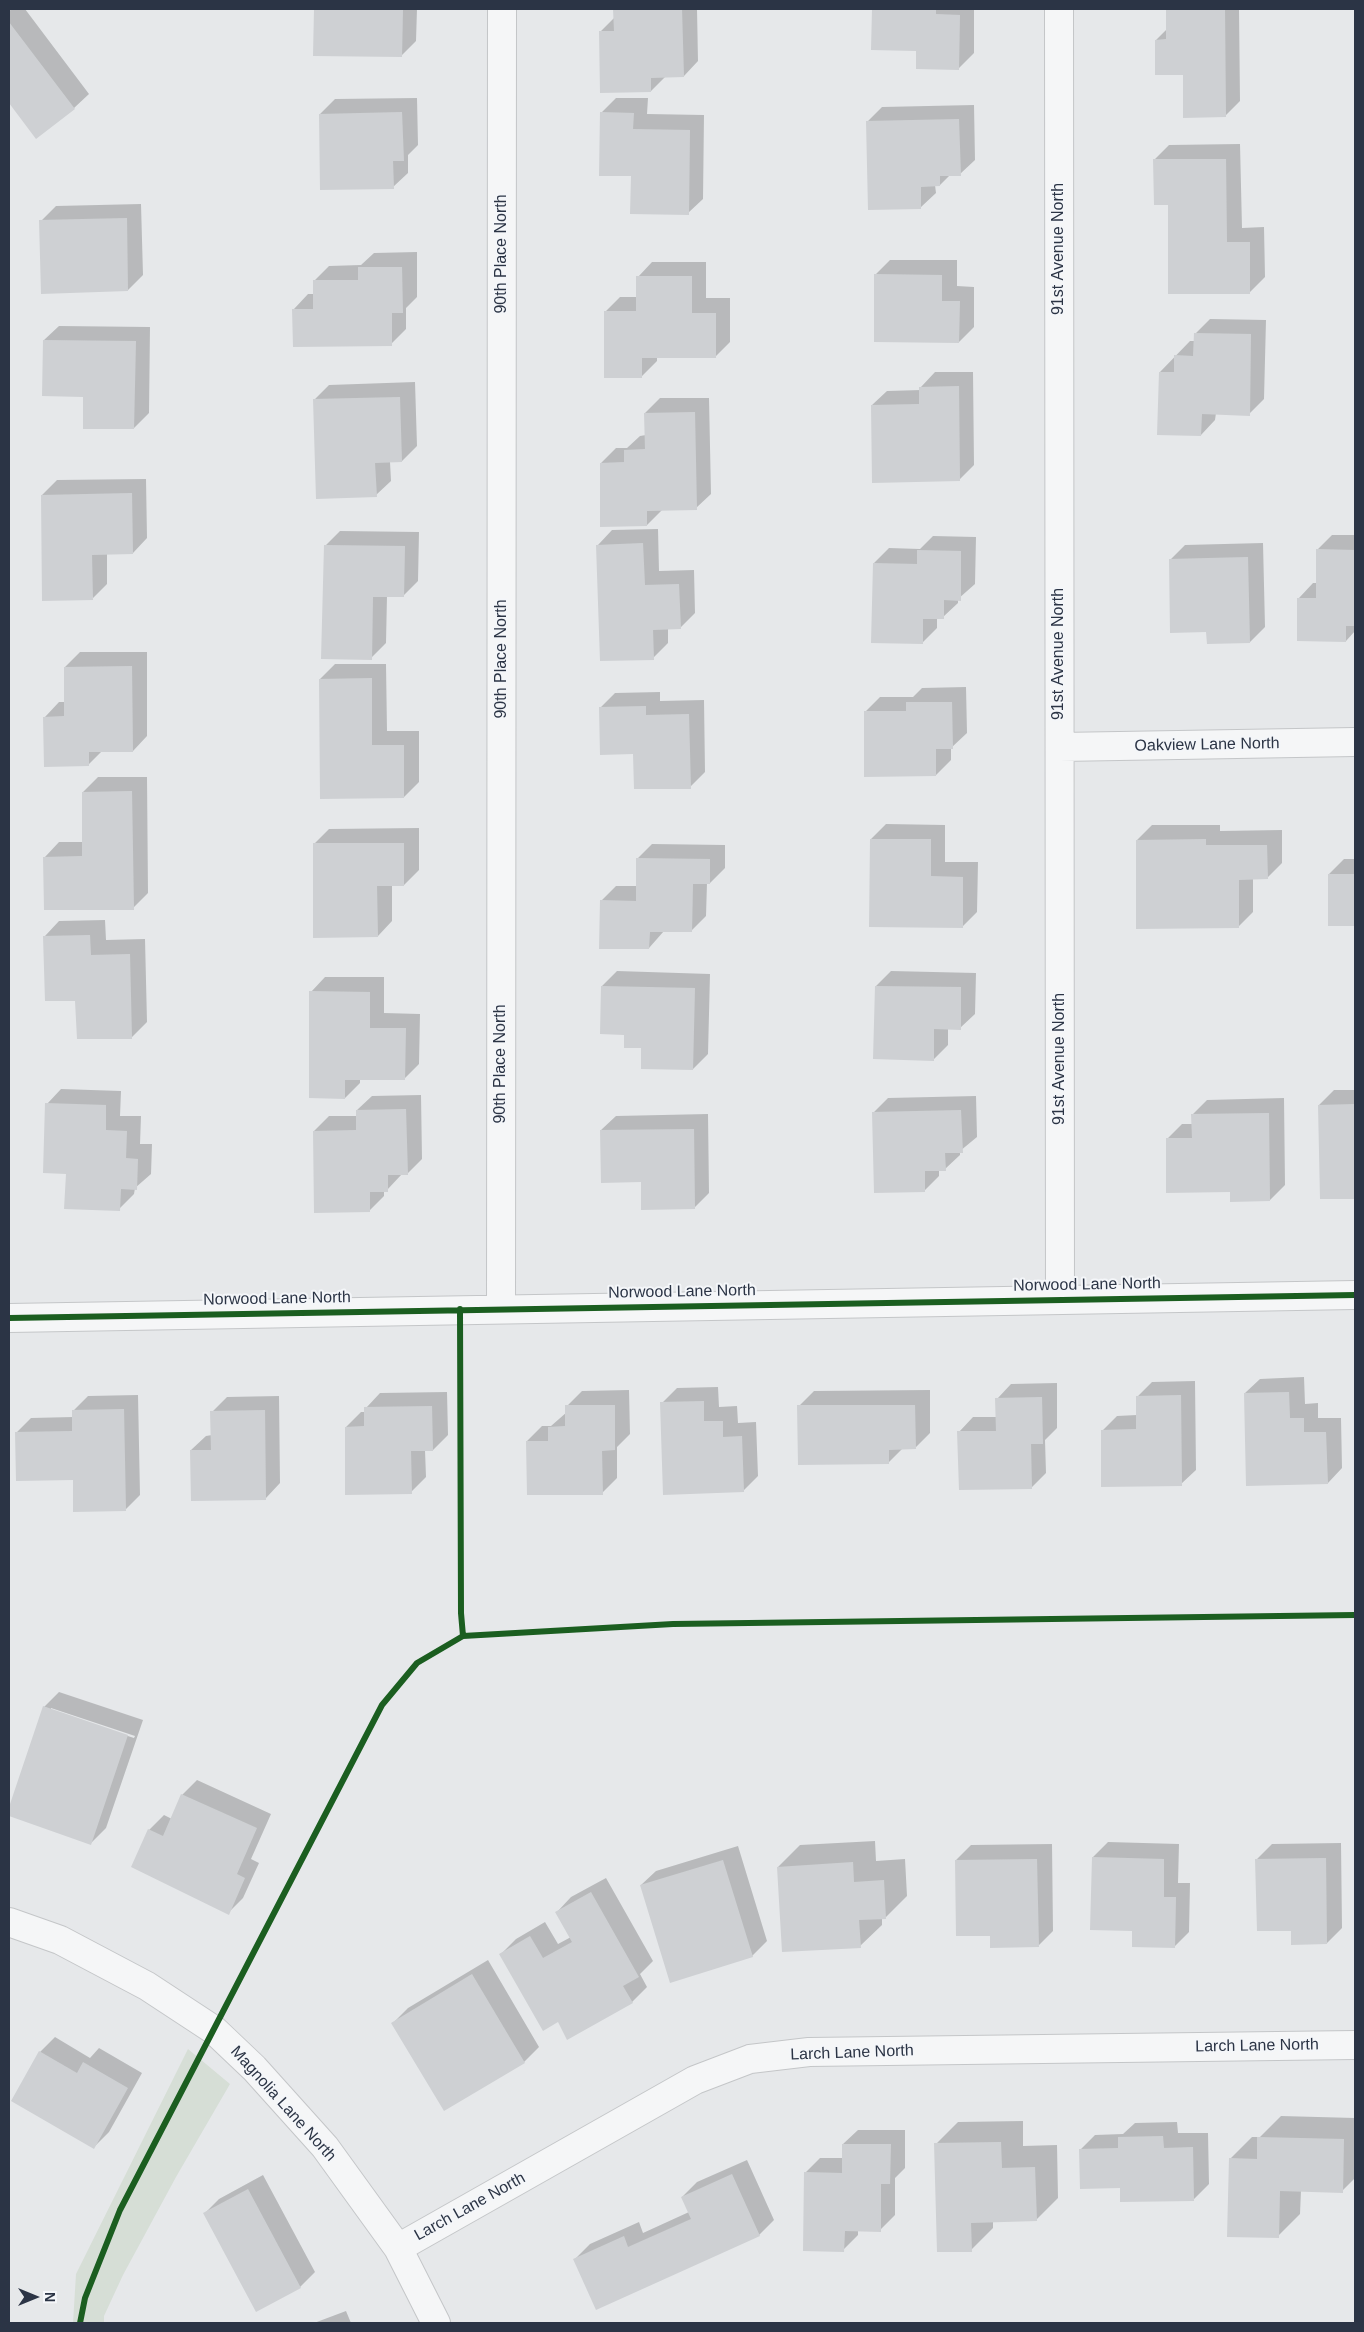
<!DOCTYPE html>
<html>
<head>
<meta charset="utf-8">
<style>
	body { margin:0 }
	#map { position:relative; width:1364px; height:2332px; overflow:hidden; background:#e6e8ea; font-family:Helvetica,sans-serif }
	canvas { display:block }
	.frame { position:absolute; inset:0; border:10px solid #2b3445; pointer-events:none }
	.north { position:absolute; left:10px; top:2272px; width:50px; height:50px; -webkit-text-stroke:4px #f4f6f9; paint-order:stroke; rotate:90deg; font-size:14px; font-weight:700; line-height:20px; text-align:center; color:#2b3445 }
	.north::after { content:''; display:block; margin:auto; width:18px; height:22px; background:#2b3445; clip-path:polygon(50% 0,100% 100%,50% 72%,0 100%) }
</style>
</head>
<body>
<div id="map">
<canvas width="1364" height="2332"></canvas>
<div class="frame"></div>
<div class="north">N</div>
</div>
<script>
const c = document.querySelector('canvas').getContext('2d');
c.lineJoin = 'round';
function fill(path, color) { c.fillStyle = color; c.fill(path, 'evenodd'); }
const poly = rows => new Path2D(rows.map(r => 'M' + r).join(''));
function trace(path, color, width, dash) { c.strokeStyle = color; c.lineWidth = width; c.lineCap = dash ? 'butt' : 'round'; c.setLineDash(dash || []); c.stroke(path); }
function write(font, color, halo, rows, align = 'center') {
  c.font = font + ' Helvetica,sans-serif'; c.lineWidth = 4; c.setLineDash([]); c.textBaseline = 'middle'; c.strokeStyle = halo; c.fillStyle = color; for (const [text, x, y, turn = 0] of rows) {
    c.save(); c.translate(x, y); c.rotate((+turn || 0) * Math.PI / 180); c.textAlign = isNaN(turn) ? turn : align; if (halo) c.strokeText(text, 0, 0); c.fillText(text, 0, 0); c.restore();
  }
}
fill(poly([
	[188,2049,230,2084,176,2177,123,2275,104,2316,104,2323,73,2323,76,2274]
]), '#d6ded6');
fill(poly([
	[12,9,25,9,89,94,74,108,36,137,9,101,9,11],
	[315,9,417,9,416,41,401,56,314,54],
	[615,9,697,9,698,61,684,76,666,76,651,91,600,32,615,17],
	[873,9,974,9,974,53,959,68,917,50,873,49],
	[1167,9,1239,9,1240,101,1225,116,1184,73,1156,40,1167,29],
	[417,98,418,145,408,155,408,173,393,187,320,114,335,99],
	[616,98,648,98,647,114,704,115,703,199,688,213,632,175,601,113],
	[974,105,975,160,960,174,950,175,940,185,935,185,936,193,921,207,867,122,882,107],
	[1240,144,1242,228,1264,227,1265,277,1250,292,1169,204,1154,160,1169,145],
	[141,204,143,275,128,290,41,221,56,206],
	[417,252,417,297,406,308,406,329,391,344,294,309,308,294,314,294,314,281,329,266,361,265,374,253],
	[890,260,957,260,957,286,974,287,974,327,959,342,875,275],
	[652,262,706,262,706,298,730,298,730,342,715,357,657,357,657,361,642,376,605,312,620,297,638,297,638,277],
	[1210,319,1266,320,1264,399,1249,414,1216,413,1215,420,1201,435,1160,372,1190,341,1195,341,1195,334],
	[59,326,150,327,149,413,134,428,85,395,44,340],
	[935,372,973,372,974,465,959,480,872,405,887,391,921,390,921,387],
	[415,382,417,446,402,461,390,462,391,481,376,495,314,400,329,385],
	[660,398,709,398,711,494,696,508,662,510,647,525,601,463,616,448,627,448,640,436,646,435,645,413],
	[146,479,147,538,133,553,107,554,107,584,93,598,42,495,57,480],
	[658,529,659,571,694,570,695,613,680,628,668,628,668,643,653,658,598,545,612,530],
	[340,531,419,532,418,581,403,596,387,596,386,643,371,658,325,546],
	[1332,535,1355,535,1355,631,1346,641,1299,598,1313,583,1317,583,1317,550],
	[933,536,976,537,975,584,958,599,958,603,943,617,937,617,937,628,922,643,874,563,889,548,920,549],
	[1263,543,1265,627,1250,642,1207,630,1170,560,1185,545],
	[80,652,147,652,147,736,133,751,102,751,88,765,45,717,59,702,65,702,65,667],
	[335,664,386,664,387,731,419,731,419,782,404,797,320,679],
	[966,687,967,733,951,748,951,760,936,775,865,712,880,697,913,697,922,688],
	[660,692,660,701,704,700,705,772,690,787,634,752,600,708,615,693],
	[98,777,147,777,148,893,133,908,45,857,59,842,83,842,83,792],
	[886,824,945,825,945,862,978,862,977,912,962,927,871,839],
	[1152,825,1220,825,1220,831,1282,830,1282,863,1267,878,1253,878,1253,912,1238,927,1137,840],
	[419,828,419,870,404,885,392,885,392,921,378,936,314,844,329,829],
	[652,844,725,845,725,868,710,883,707,883,706,916,691,931,664,931,649,948,601,901,616,886,637,886,637,859],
	[1344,859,1355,859,1355,925,1329,925,1329,874],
	[105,920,106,940,145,939,147,1022,132,1037,77,1000,45,936,59,921],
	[617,971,710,974,708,1054,693,1069,643,1047,626,1034,602,986],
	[891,971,976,973,975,1014,960,1028,948,1028,948,1045,933,1060,876,986],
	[325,977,384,977,384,1013,420,1014,419,1064,404,1079,360,1079,360,1083,345,1098,311,992],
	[61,1089,121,1091,120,1116,141,1116,140,1144,152,1144,151,1174,135,1188,134,1194,119,1209,67,1173,47,1104],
	[1334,1090,1355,1090,1355,1197,1321,1198,1319,1105],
	[421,1095,422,1159,407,1174,402,1174,387,1190,384,1190,384,1196,369,1211,314,1131,329,1116,357,1116,357,1110,372,1096],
	[976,1096,977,1137,960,1151,960,1155,945,1169,939,1170,939,1176,924,1191,873,1113,888,1098],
	[1284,1098,1285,1185,1270,1200,1231,1191,1167,1139,1182,1124,1193,1124,1192,1115,1207,1100],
	[708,1114,709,1193,694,1208,642,1181,601,1130,616,1116],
	[1304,1377,1305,1404,1318,1403,1318,1418,1341,1418,1342,1468,1328,1483,1245,1393,1260,1379],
	[1195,1381,1196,1470,1181,1484,1102,1431,1117,1416,1137,1415,1137,1397,1152,1382],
	[1057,1383,1057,1428,1045,1440,1046,1473,1031,1488,959,1432,973,1417,997,1417,997,1399,1011,1384],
	[718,1387,719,1407,737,1406,738,1423,756,1422,758,1476,743,1491,662,1403,677,1388],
	[629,1390,630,1434,617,1447,617,1478,602,1493,527,1441,542,1426,551,1426,567,1412,567,1406,582,1391],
	[930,1390,930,1433,915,1448,903,1448,888,1463,799,1406,814,1391],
	[447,1392,448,1435,433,1450,425,1450,426,1477,411,1492,346,1427,361,1412,366,1412,366,1408,380,1393],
	[138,1395,140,1495,125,1510,75,1478,16,1433,31,1418,73,1417,73,1411,88,1396],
	[279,1396,280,1483,266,1498,191,1450,206,1436,212,1435,212,1412,227,1397],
	[59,1692,143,1720,106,1828,91,1843,9,1815,44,1707],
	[51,1708,135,1736,134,1738,51,1711],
	[197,1780,271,1814,251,1859,259,1863,243,1898,228,1913,149,1830,164,1815,172,1819,182,1795],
	[875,1841,876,1861,905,1859,907,1896,885,1918,882,1918,882,1925,860,1946,778,1867,800,1845],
	[1108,1842,1179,1844,1178,1883,1190,1883,1189,1932,1174,1947,1133,1930,1093,1857],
	[1341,1843,1342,1928,1327,1943,1293,1929,1257,1859,1272,1844],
	[1052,1844,1053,1931,1038,1946,991,1934,956,1860,971,1845],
	[738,1846,767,1941,752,1956,641,1885,656,1871],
	[606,1878,653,1961,640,1974,647,1987,632,2002,558,2021,501,1954,516,1939,545,1922,558,1944,571,1937,557,1912,571,1897],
	[488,1960,539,2047,524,2062,393,2023,408,2008],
	[55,2037,90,2058,99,2048,142,2073,109,2132,94,2147,40,2052],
	[1281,2116,1355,2118,1355,2178,1342,2191,1301,2190,1300,2214,1278,2236,1230,2159,1252,2137,1260,2137],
	[1023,2121,1023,2146,1057,2145,1058,2198,1036,2220,993,2221,993,2228,971,2250,936,2144,958,2122],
	[1177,2122,1178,2133,1208,2133,1209,2184,1194,2199,1122,2187,1080,2150,1095,2135,1123,2134,1135,2123],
	[858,2130,905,2130,905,2168,895,2178,895,2215,880,2230,858,2230,858,2235,843,2250,805,2173,820,2158,843,2158,843,2144],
	[747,2160,774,2220,759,2235,575,2259,590,2244,639,2222,643,2233,689,2212,682,2197,697,2182],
	[263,2175,315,2272,300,2287,204,2214,219,2199],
	[346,2311,351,2323,314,2323]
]), '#0003');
fill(poly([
	[314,9,403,9,402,57,313,56],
	[613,9,682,9,684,77,651,78,651,92,600,93,599,31,614,31],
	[872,9,936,9,936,14,960,15,959,70,916,69,916,51,871,50],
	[1166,9,1225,9,1226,117,1183,118,1183,75,1155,75,1155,40,1166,39],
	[9,22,75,109,36,139,9,103],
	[402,112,404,161,393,161,394,189,320,190,319,114],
	[600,112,634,113,633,129,690,130,689,215,630,214,631,176,599,176],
	[959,119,961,176,940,176,940,186,921,187,921,209,868,210,866,121],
	[1153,159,1226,159,1227,242,1250,242,1250,294,1168,294,1168,205,1154,205],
	[127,218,128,291,41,294,39,220],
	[358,267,402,267,403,313,392,313,392,346,293,347,292,309,313,309,313,280,358,280],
	[874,274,942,275,942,301,960,301,959,343,874,342],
	[636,276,692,276,692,313,716,313,716,358,642,358,642,378,604,378,604,311,636,311],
	[1194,333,1251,334,1250,416,1202,414,1201,436,1157,435,1159,372,1174,372,1174,355,1193,356],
	[43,340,136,341,134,429,83,429,83,397,42,396],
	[959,386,960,481,872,483,871,405,919,404,919,387],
	[400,397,402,462,375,463,377,497,316,499,313,399],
	[695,412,697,510,647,511,647,526,600,527,600,463,624,462,624,450,645,449,644,413],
	[132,493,133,554,92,555,93,600,42,601,41,495],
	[643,543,645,585,679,584,681,629,653,630,654,660,600,661,596,545],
	[324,545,405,546,404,597,373,597,372,660,321,659],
	[1316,549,1355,550,1355,626,1346,626,1346,642,1297,641,1297,598,1316,598],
	[917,550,961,551,961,601,944,600,944,619,923,619,923,644,871,643,873,563,917,564],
	[1248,557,1250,643,1207,644,1206,632,1170,633,1169,559],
	[132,666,133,752,89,752,89,766,44,767,43,717,64,716,64,667],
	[372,678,372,745,404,745,404,798,320,799,319,679],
	[906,702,952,702,953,749,936,749,936,776,864,777,864,711,906,711],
	[646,706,646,715,689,714,691,789,634,789,633,754,600,755,599,707],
	[132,791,134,910,44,910,43,857,82,856,82,792],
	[870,839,931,839,931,876,963,877,963,928,869,927],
	[1206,839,1206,845,1267,845,1268,879,1239,880,1239,928,1136,929,1136,840],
	[313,843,404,843,404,886,377,886,378,937,313,938],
	[636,858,710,859,710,884,693,884,692,932,650,932,649,949,599,949,600,900,636,901],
	[1328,874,1355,874,1355,926,1328,926],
	[90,935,91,955,130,954,132,1039,77,1039,75,1001,45,1001,43,936],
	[601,986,695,988,693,1070,641,1069,641,1048,624,1048,624,1035,600,1034],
	[875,986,961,987,961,1030,934,1029,934,1061,873,1059],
	[309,991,370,992,370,1028,406,1028,405,1080,345,1080,345,1099,309,1098],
	[45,1103,106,1105,106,1130,127,1131,126,1158,138,1159,137,1190,121,1189,120,1211,64,1209,66,1174,43,1173],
	[1355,1104,1355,1199,1320,1199,1318,1105],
	[406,1109,408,1175,388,1175,388,1192,370,1192,370,1212,314,1213,313,1131,356,1130,356,1110],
	[961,1110,963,1153,945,1153,946,1171,925,1171,925,1192,874,1193,872,1112],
	[1269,1113,1270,1201,1230,1202,1230,1192,1166,1193,1166,1138,1192,1138,1191,1114],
	[694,1129,695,1209,641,1210,641,1182,601,1183,600,1130],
	[1289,1392,1290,1418,1304,1418,1304,1432,1326,1432,1328,1484,1246,1486,1244,1393],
	[1181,1395,1182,1486,1101,1487,1101,1430,1136,1429,1136,1396],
	[1042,1397,1043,1444,1031,1444,1032,1489,959,1490,957,1431,996,1431,995,1398],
	[704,1401,704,1421,723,1421,723,1437,742,1436,744,1492,663,1495,660,1402],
	[565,1405,615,1405,615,1450,602,1451,603,1495,527,1495,526,1441,548,1441,548,1427,565,1426],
	[797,1405,915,1405,916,1449,889,1450,889,1464,798,1465],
	[432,1406,433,1451,411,1451,412,1494,345,1495,345,1427,364,1426,364,1407],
	[124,1409,126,1511,73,1512,73,1480,16,1481,15,1432,72,1431,72,1410],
	[265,1410,266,1500,191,1501,190,1450,211,1450,210,1411],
	[43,1706,128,1735,91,1845,9,1816,9,1807],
	[181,1794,257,1828,237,1874,245,1878,229,1915,131,1867,148,1829,163,1836],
	[1092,1857,1164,1859,1164,1897,1176,1897,1175,1948,1132,1947,1132,1931,1090,1930],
	[1326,1858,1327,1944,1291,1945,1291,1931,1257,1931,1255,1859],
	[1037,1859,1039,1947,990,1948,990,1936,956,1936,955,1860],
	[723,1860,753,1957,670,1983,640,1885],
	[853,1862,854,1882,884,1880,886,1919,859,1920,861,1948,782,1952,777,1867],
	[591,1892,639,1977,623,1986,633,2003,567,2040,558,2022,543,2031,499,1954,530,1936,543,1958,572,1942,555,1912],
	[472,1974,525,2063,444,2111,391,2023],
	[39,2051,77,2073,83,2062,128,2088,94,2149,11,2101],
	[1163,2136,1164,2148,1193,2147,1194,2201,1120,2202,1120,2188,1080,2189,1079,2149,1118,2148,1118,2137],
	[1257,2137,1344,2139,1343,2193,1280,2191,1279,2238,1227,2237,1229,2158,1257,2159],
	[1001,2142,1002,2168,1035,2167,1037,2221,971,2223,972,2252,937,2252,934,2143],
	[842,2144,891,2144,890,2184,881,2184,881,2232,845,2231,844,2252,803,2251,804,2172,842,2173],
	[732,2174,760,2236,596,2310,573,2259,624,2236,628,2247,691,2219,681,2197],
	[248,2189,301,2288,256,2312,203,2213]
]), '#ced0d3');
const street = poly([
	[1059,9,1060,1299],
	[1060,747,1355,742],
	[501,1309,502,9],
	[9,1318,1355,1295],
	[9,1922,60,1940,147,1986,214,2030,254,2068,325,2147,398,2248,436,2323],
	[398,2248,695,2080,750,2059,809,2052,1355,2045]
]);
trace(street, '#c4c6c8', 30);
trace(street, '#f5f6f7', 28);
trace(poly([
	[460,1309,461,1613,463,1636],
	[9,1318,1355,1295],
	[80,2323,85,2298,120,2210,382,1705,417,1663,463,1636,673,1624,1355,1615]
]), '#1b5e20', 6);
write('16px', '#2b3445', '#f4f6f9', [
	["91st Avenue North",1059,249,-90],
	["90th Place North",502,254,-90],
	["91st Avenue North",1059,654,-90],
	["90th Place North",502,659,-90],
	["Oakview Lane North",1207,745,-1],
	["91st Avenue North",1060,1059,-90],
	["90th Place North",501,1064,-90],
	["Norwood Lane North",1087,1285,-1],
	["Norwood Lane North",682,1292,-1],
	["Norwood Lane North",277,1299,-1],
	["Larch Lane North",1257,2046,-1],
	["Larch Lane North",852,2053,-2],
	["Magnolia Lane North",283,2104,48],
	["Larch Lane North",470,2207,-29]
]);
</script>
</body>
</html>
